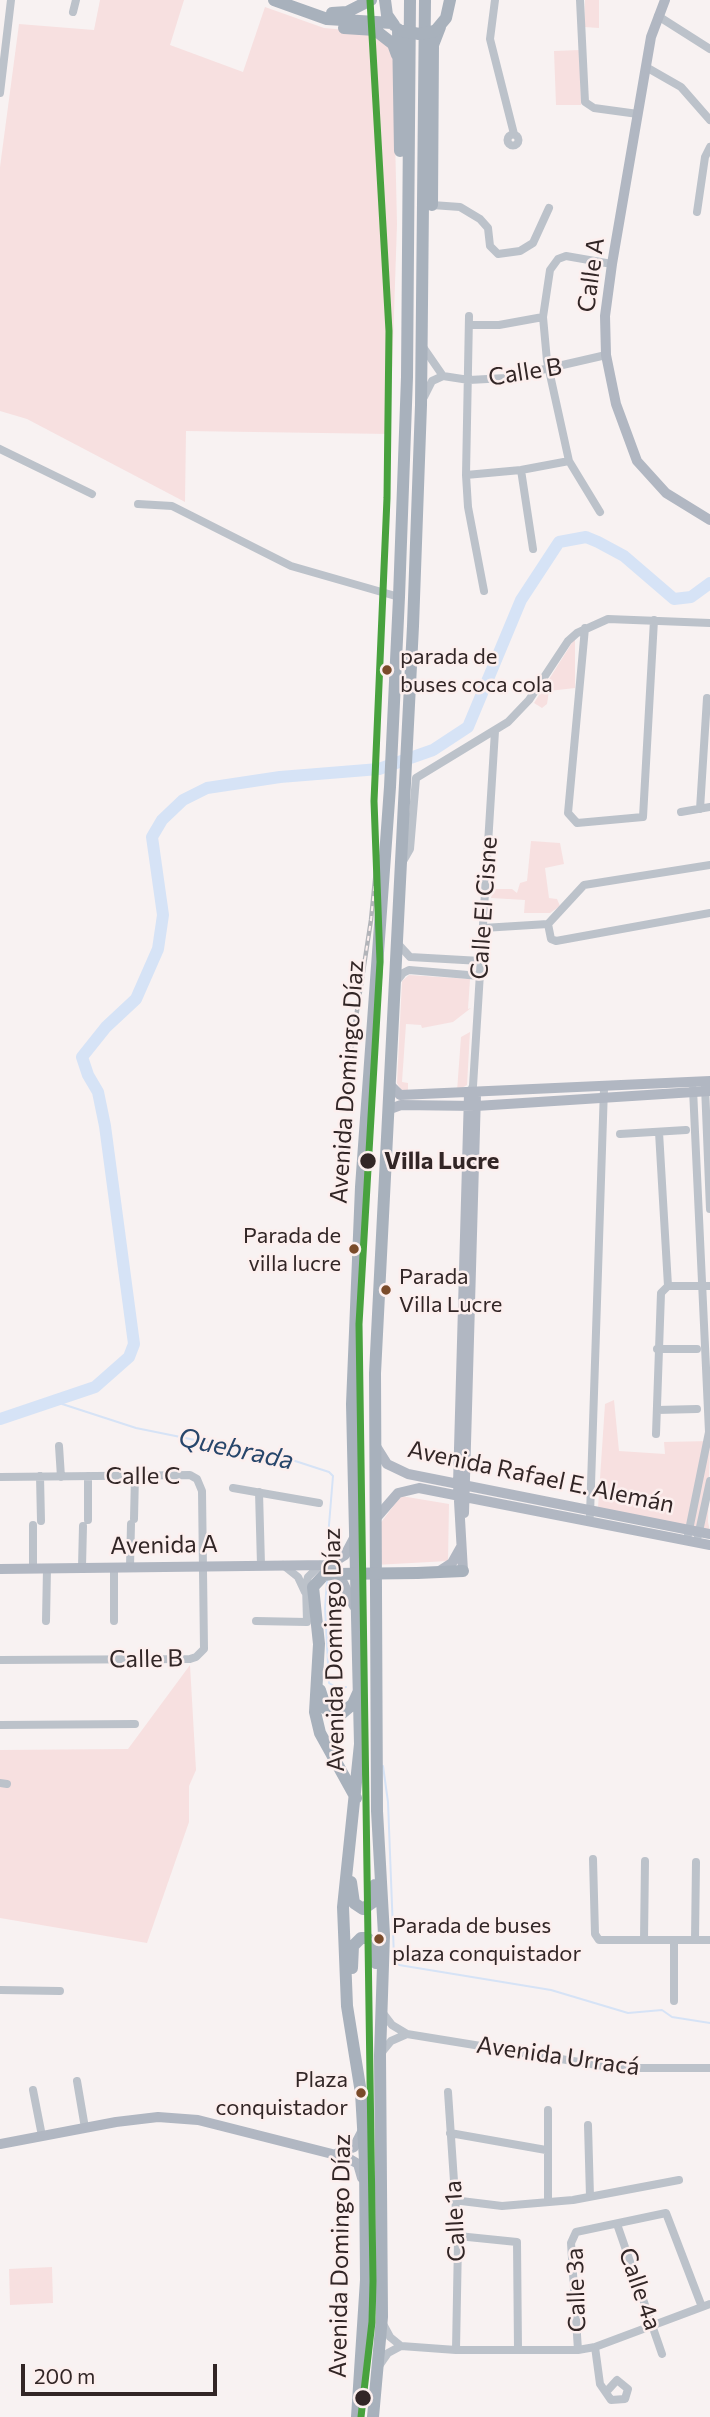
<!DOCTYPE html>
<html>
<head>
<meta charset="utf-8">
<style>
	body { margin:0 }
	#map { position:relative; width:710px; height:2417px; overflow:hidden; background:#f8f2f2; font-family:Commissioner,sans-serif }
	canvas { display:block }
	.scale { position:absolute; left:21px; top:2364px; width:196px; height:32px; box-sizing:border-box; border:4px solid #322626; border-top:0; padding-left:9px; font-size:21px; line-height:24px; white-space:nowrap; color:#322626; -webkit-text-stroke:5px #fcefee; paint-order:stroke }
</style>
</head>
<body>
<div id="map">
<canvas width="710" height="2417"></canvas>
<div class="scale">200 m</div>
</div>
<script>
const c = document.querySelector('canvas').getContext('2d');
c.lineJoin = 'round';
function fill(path, color) { c.fillStyle = color; c.fill(path, 'evenodd'); }
const poly = rows => new Path2D(rows.map(r => 'M' + r).join(''));
function trace(path, color, width, dash) { c.strokeStyle = color; c.lineWidth = width; c.lineCap = dash ? 'butt' : 'round'; c.setLineDash(dash || []); c.stroke(path); }
function write(font, color, halo, rows, align = 'center') {
  c.font = font + ' Commissioner,sans-serif'; c.lineWidth = 5; c.setLineDash([]); c.textBaseline = 'middle'; c.strokeStyle = halo; c.fillStyle = color; for (const [text, x, y, turn = 0] of rows) {
    c.save(); c.translate(x, y); c.rotate((+turn || 0) * Math.PI / 180); c.textAlign = isNaN(turn) ? turn : align; if (halo) c.strokeText(text, 0, 0); c.fillText(text, 0, 0); c.restore();
  }
}
fill(poly([
	[100,0,184,0,170,45,243,72,265,7,324,28,368,32,393,49,397,224,390,434,186,431,185,502,27,419,0,411,0,167,19,24,94,30],
	[585,0,599,0,599,28,584,27],
	[580,50,581,105,556,105,554,51],
	[575,638,575,688,549,691,547,704,542,708,534,703],
	[531,841,560,843,564,864,545,868,549,898,557,899,560,906,550,913,524,913,525,900,491,898,493,889,512,889,517,893,520,883,527,881],
	[409,975,470,979,468,1009,471,1008,453,1022,422,1028,421,1025,406,1024,402,1082,408,1083,408,1091,401,1090,397,1083,402,981],
	[470,1032,467,1085,457,1091,461,1037],
	[614,1400,619,1451,665,1454,664,1442,710,1441,708,1522,710,1531,598,1508,605,1404],
	[401,1496,449,1504,448,1561,375,1565,379,1525],
	[190,1665,196,1770,189,1786,189,1822,147,1943,0,1918,0,1750,128,1749],
	[52,2267,53,2303,10,2305,9,2269]
]), '#f7e0e0');
trace(poly([
	[56,1402,136,1428,289,1459,329,1472,333,1476,328,1537,339,1548,336,1555],
	[327,1581,325,1608,329,1683,339,1689,346,1687],
	[383,1766,388,1802,394,1957,399,1965,551,1990,628,2013,662,2010,672,2017,710,2023]
]), '#d6e3f6', 2);
trace(poly([
	[0,1419,95,1387,129,1357,134,1344,105,1126,98,1092,88,1075,82,1057,106,1027,136,999,158,949,163,915,152,837,162,820,183,800,207,788,280,777,379,769,433,750,468,727,521,600,559,542,586,537,598,542,624,556,674,599,691,597,710,583]
]), '#d6e3f6', 12);
trace(poly([
	[495,0,490,39,514,134],
	[580,0,585,102,594,108,638,114],
	[73,12,76,0],
	[658,16,710,49],
	[646,67,681,87,710,120],
	[0,93,11,0],
	'507.5 140a5.5 5.5 0 1 1 11 0a5.5 5.5 0 1 1-11 0Z',
	[432,205,460,207,480,219,488,228,490,246,498,254,520,251,533,243,549,208],
	[697,212,705,157,710,147],
	[469,316,466,475,468,507,484,591],
	[469,325,499,325,543,317],
	[423,347,443,376],
	[424,397,432,381,443,376,469,380,506,378,606,355],
	[0,449,92,494],
	[521,470,533,549],
	[466,475,521,470,569,461],
	[138,504,172,506,291,566,399,597],
	[600,512,569,461,547,361,543,317,550,270,558,259,566,256,612,264],
	[585,628,568,813,577,823,643,817,654,620],
	[700,809,707,698],
	[681,812,710,807],
	[402,863,410,849,416,778,508,722,529,700,568,641,577,633,608,619,710,623],
	[548,924,584,885,710,865],
	[548,924,551,939,556,941,710,913],
	[483,928,548,924],
	[399,945,410,957,481,961],
	[396,982,403,973,409,970,480,976],
	[705,1086,710,1209],
	[469,1094,473,1086,495,731],
	[659,1132,668,1286],
	[620,1134,686,1130],
	[657,1349,697,1349],
	[657,1410,697,1409],
	[656,1434,661,1293,668,1286,710,1286],
	[59,1446,61,1477],
	[40,1476,41,1521],
	[0,1477,190,1475,197,1479,202,1491,204,1649,196,1657,190,1659,0,1660],
	[233,1488,319,1503],
	[259,1492,261,1565],
	[590,1515,604,1088],
	[134,1519,135,1475],
	[88,1520,88,1476],
	[33,1525,33,1569],
	[688,1535,709,1432,693,1089],
	[698,1536,710,1481],
	[283,1565,298,1577,305,1592],
	[82,1567,83,1526],
	[114,1567,114,1621],
	[130,1567,131,1524],
	[46,1621,47,1568],
	[256,1621,307,1622,306,1585,308,1577,320,1565],
	[0,1725,135,1724],
	[0,1783,7,1784],
	[593,1859,595,1934,599,1940,710,1940],
	[644,1940,645,1861],
	[695,1940,696,1862],
	[0,1990,60,1991],
	[674,2001,674,1940],
	[382,2012,392,2025,407,2034,616,2068,710,2068],
	[382,2052,391,2041,407,2034],
	[77,2081,85,2128],
	[33,2090,42,2136],
	[448,2092,458,2241,456,2350],
	[588,2125,590,2197],
	[450,2133,546,2150],
	[453,2200,502,2206,573,2200,679,2180],
	[548,2202,548,2110],
	[617,2224,662,2354],
	[458,2236,517,2242,518,2350],
	[383,2324,390,2337,401,2346],
	[595,2347,600,2384,611,2400,625,2399,628,2389,617,2380,607,2391],
	[578,2350,571,2243,576,2232,666,2213,702,2307],
	[379,2366,388,2353,401,2346,456,2350,578,2350,595,2347,710,2304]
]), '#bcc2ca', 8);
trace(poly([
	[665,0,651,37,612,264,605,316,606,355,616,404,637,461,666,493,710,520],
	[389,1084,400,1095,710,1081],
	[388,1116,390,1109,401,1105,476,1106,710,1091],
	[377,1448,387,1464,408,1474,710,1534],
	[464,1513,476,1094],
	[378,1516,398,1493,419,1488,710,1545],
	[0,1569,329,1565,345,1555,354,1538],
	[337,1570,354,1606],
	[463,1571,458,1484,469,1094],
	[438,1572,452,1563,461,1547],
	[0,2144,116,2122,158,2117,198,2120,348,2158,358,2164,362,2178],
	[336,2154,354,2147,363,2130]
]), '#b1b7c2', 10);
trace(poly([
	[274,0,327,19,392,23],
	[385,0,387,15,394,25],
	[332,13,347,12,371,0],
	[344,28,375,30,393,44,397,55],
	[398,29,400,151],
	[436,30,446,18,450,0],
	[432,205,433,45,440,27],
	[417,1573,463,1571],
	[334,1574,324,1575,313,1587,319,1644,315,1712,320,1733,356,1798],
	[320,1690,326,1709,340,1715,353,1704,358,1693],
	[351,1882,354,1903,363,1909,373,1902,375,1885],
	[352,1968,353,1946,361,1938,367,1938,375,1945,376,1963],
	[357,2417,366,2280,365,2161,361,2093,347,2006,343,1907,360,1744,352,1404,361,1187,390,787,399,597,407,377,410,0],
	[373,2417,382,2317,380,2055,384,1935,377,1811,375,1373,413,626,421,405,425,0]
]), '#a8b1bc', 12);
const rail = poly([
	[345,1089,371,920,377,860]
]);
trace(rail, '#b2b4b9', 4.5);
trace(rail, '#fcefee', 2, [5]);
trace(poly([
	[403,31,419,34,435,31],
	[334,1574,417,1573]
]), '#a8b1bc', 12);
trace(poly([
	[361,2417,372,2322,373,2281,359,1324,380,962,374,801,387,498,389,331,370,0]
]), '#48a23e', 7);
for (const [x, y, r, color] of [
	[387,670,6,"#7a4b2a"],
	[368,1161,9,"#322626"],
	[354,1249,6,"#7a4b2a"],
	[386,1290,6,"#7a4b2a"],
	[379,1939,6,"#7a4b2a"],
	[361,2093,6,"#7a4b2a"],
	[363,2398,9,"#322626"]
]) { const dot = new Path2D(); dot.arc(x, y, r, 0, 2 * Math.PI); c.fillStyle = color; c.fill(dot); trace(dot, '#fcefee', 2.5); }
write('22px', '#322626', '#fcefee', [
	["parada de",400,657],
	["buses coca cola",400,685],
	["Parada de",341,1236,"right"],
	["villa lucre",341,1264,"right"],
	["Parada",399,1277],
	["Villa Lucre",399,1305],
	["Parada de buses",392,1926],
	["plaza conquistador",392,1954],
	["Plaza",348,2080,"right"],
	["conquistador",348,2108,"right"]
], 'left');
write('24px', '#322626', '#fcefee', [
	["Calle A",591,275,-82],
	["Calle B",525,372,-9],
	["Calle El Cisne",484,908,-86],
	["Avenida Domingo Díaz",347,1082,-86],
	["Calle C",143,1476],
	["Avenida Rafael E. Alemán",541,1477,12],
	["Avenida A",164,1545,-1],
	["Avenida Domingo Díaz",334,1650,-91],
	["Calle B",146,1659,-1],
	["Avenida Urracá",558,2056,8],
	["Calle 1a",455,2221,-93],
	["Avenida Domingo Díaz",340,2256,-89],
	["Calle 4a",640,2289,71],
	["Calle 3a",576,2290,-92]
]);
write('bold 24px', '#322626', '#fcefee', [
	["Villa Lucre",384,1161]
], 'left');
write('italic 26px', '#27466b', '#fcefee', [
	["Quebrada",236,1449,12]
]);
</script>
</body>
</html>
